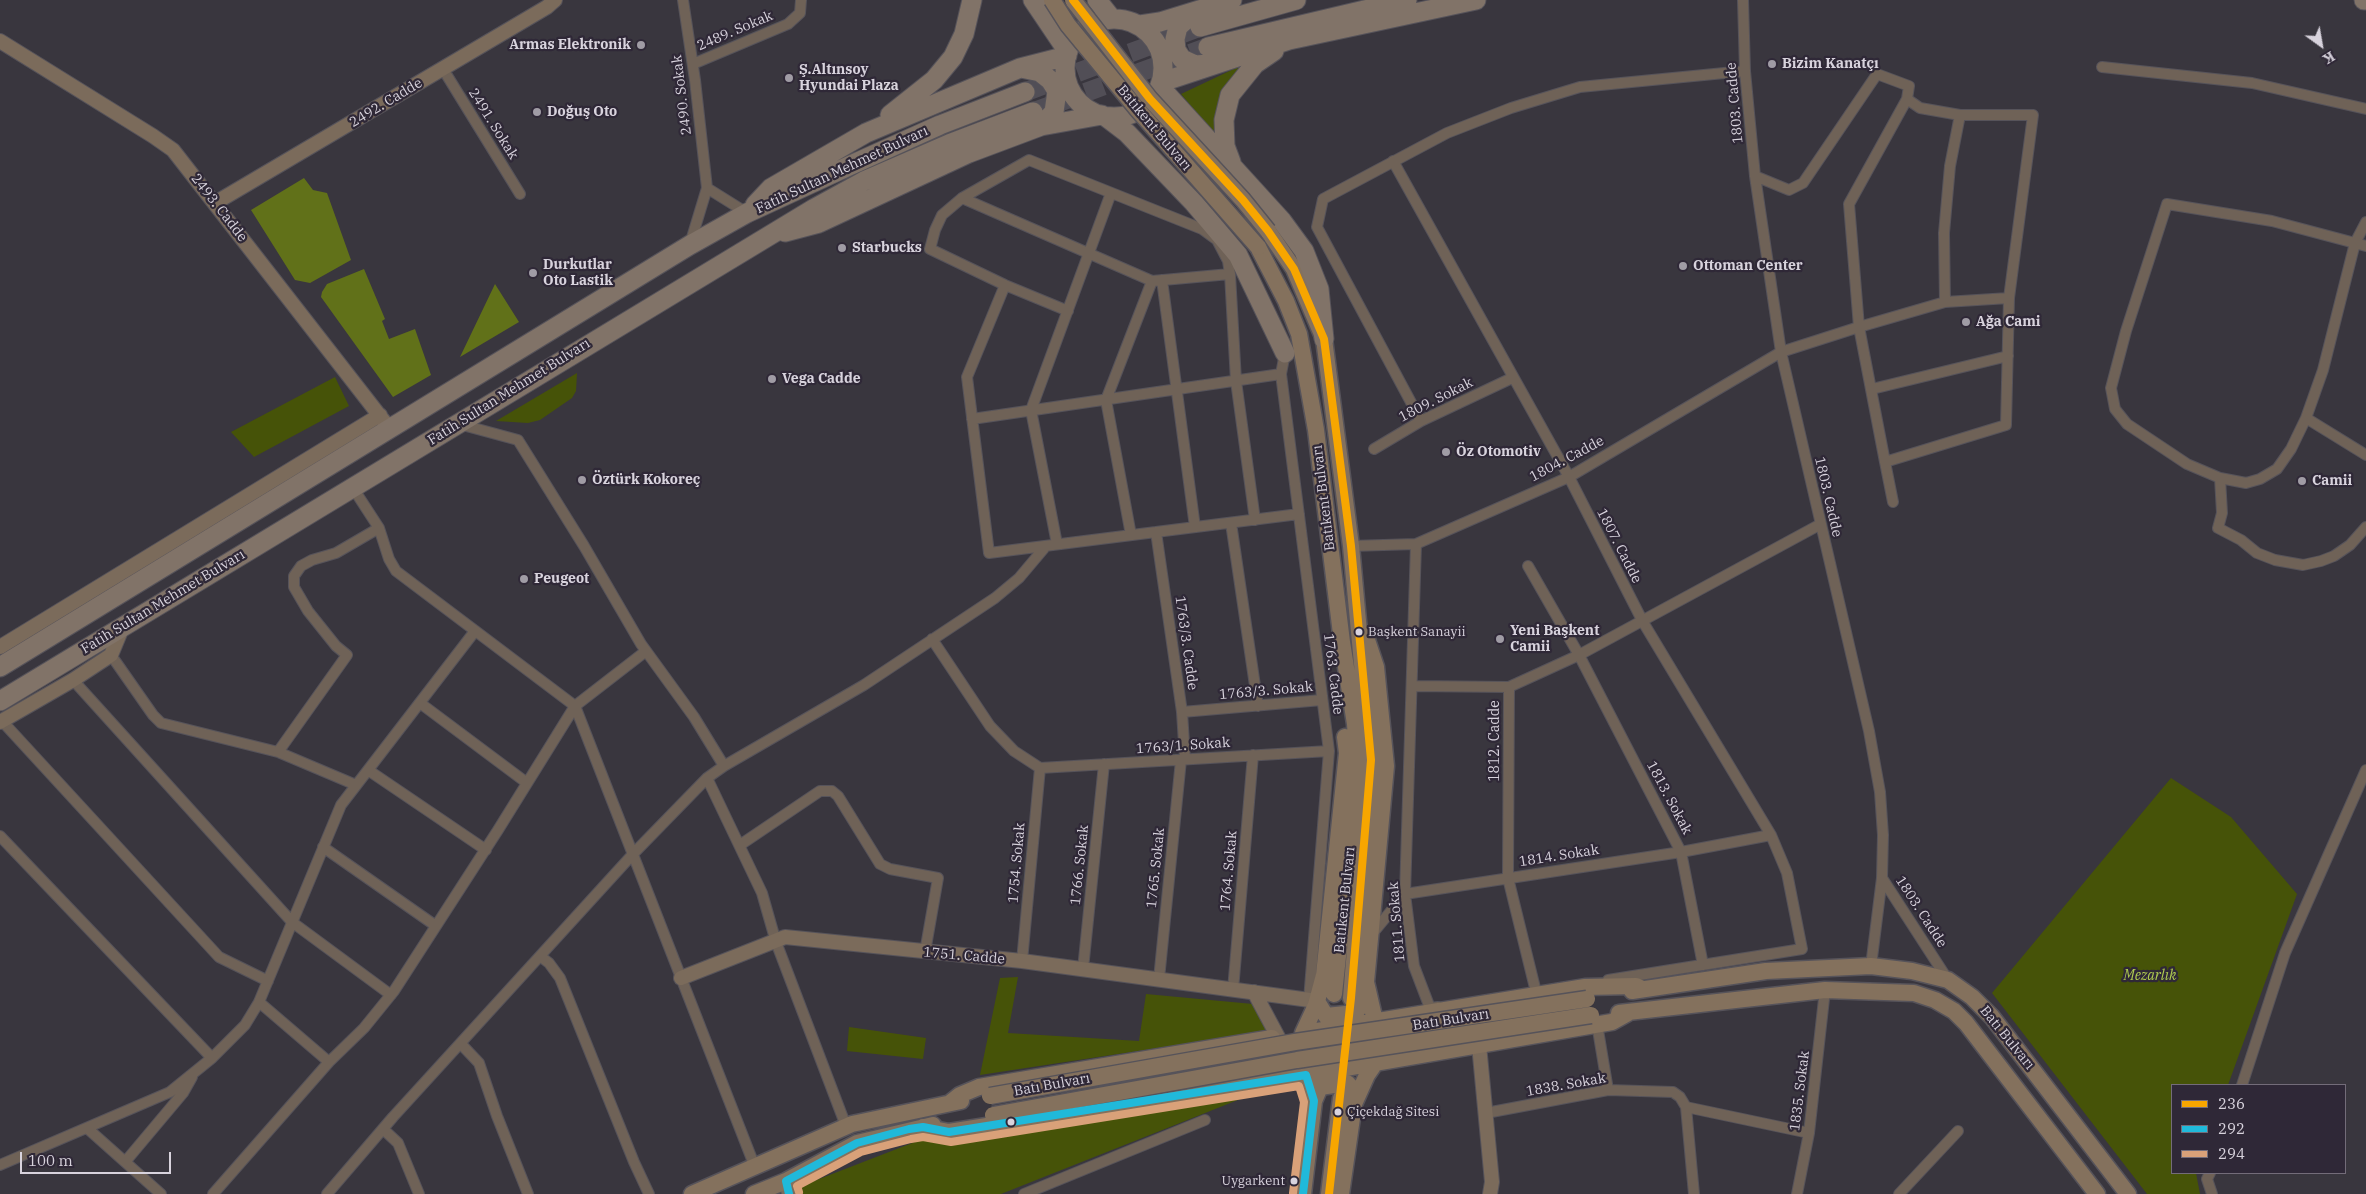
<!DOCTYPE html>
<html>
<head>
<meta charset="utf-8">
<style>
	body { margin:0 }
	#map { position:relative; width:2366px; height:1194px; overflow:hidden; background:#39363e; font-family:"IBM Plex Serif",serif }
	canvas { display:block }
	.legend { position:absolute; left:2171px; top:1084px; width:175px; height:90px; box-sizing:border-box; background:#2f2837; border:1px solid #736c79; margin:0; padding:6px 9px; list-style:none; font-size:15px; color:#d8d3dd }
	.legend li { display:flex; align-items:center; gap:10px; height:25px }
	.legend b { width:25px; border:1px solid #736c79 }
	.north { position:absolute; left:2296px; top:20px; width:50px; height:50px; -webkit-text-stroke:4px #2f2837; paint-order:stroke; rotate:148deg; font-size:14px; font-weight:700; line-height:20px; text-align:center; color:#d8d3dd }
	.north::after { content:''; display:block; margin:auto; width:18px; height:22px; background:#d8d3dd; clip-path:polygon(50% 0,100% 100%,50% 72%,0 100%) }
	.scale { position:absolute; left:20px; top:1152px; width:151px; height:22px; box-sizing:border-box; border:2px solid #d8d3dd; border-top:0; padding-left:6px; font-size:15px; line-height:18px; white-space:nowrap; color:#d8d3dd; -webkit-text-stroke:4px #2f2837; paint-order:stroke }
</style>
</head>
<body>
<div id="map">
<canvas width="2366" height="1194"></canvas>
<ul class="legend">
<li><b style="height:6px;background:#f7a600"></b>236</li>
<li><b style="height:6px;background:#20b9da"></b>292</li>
<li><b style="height:6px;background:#d9a179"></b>294</li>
</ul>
<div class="north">K</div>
<div class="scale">100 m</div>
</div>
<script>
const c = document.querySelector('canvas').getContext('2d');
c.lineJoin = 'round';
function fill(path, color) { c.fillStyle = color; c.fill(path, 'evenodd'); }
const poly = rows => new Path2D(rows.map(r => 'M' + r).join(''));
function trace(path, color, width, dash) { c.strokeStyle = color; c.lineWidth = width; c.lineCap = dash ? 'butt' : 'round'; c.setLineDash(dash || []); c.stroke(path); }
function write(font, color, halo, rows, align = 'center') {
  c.font = font + ' "IBM Plex Serif",serif'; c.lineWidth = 4.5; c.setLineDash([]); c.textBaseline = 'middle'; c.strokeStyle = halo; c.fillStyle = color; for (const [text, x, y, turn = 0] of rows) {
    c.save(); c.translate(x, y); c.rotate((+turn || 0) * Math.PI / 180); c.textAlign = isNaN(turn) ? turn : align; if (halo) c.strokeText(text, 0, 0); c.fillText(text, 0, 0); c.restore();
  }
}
fill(poly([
	[1238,67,1239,71,1218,139,1181,94],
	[577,373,576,391,572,398,540,420,528,423,496,421],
	[335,377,349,406,254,457,231,432],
	[2171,778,2231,817,2297,894,2228,1085,2172,1085,2172,1173,2196,1173,2200,1194,2147,1194,1992,993],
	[1018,977,1008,1033,1139,1041,1146,994,1253,1004,1269,1031,980,1075,1000,978],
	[849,1027,926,1038,923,1059,847,1051],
	[1253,1094,1001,1194,799,1194,796,1188,920,1140]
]), '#465308');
fill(poly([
	[304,178,313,190,327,193,351,260,310,283,295,280,251,210],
	[364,269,385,319,382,321,389,339,415,329,431,375,393,397,321,297,322,292,327,284],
	[495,284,519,322,460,357]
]), '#617119');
trace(poly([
	[1325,1069,1334,994]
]), '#514e56', 16, [16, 8]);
trace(poly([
	[1025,92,1200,27],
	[1033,112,1208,47]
]), '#514e56', 19, [19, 9]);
const street = poly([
	[683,0,695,80,707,188,690,244],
	[1743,0,1745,71,1755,176,1781,352,1869,731,1880,792,1883,835,1882,878,1948,980],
	[693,64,788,24,800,13,801,0],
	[2102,67,2252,83,2366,109],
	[443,69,520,194],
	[1393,161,1569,477,1643,622,1771,835,1787,873,1802,949,1608,980],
	[707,188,747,213],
	[962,198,1152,281,1230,274],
	[2366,222,2355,243,2323,370,2306,418,2291,449,2277,469,2260,479,2246,483,2220,478,2187,464,2127,424,2115,409,2111,388,2126,331,2167,204,2272,221,2355,243,2366,246],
	[1162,280,1195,527],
	[1005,285,967,377,989,553,1299,514],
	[1945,302,1944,233,1950,166,1960,115],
	[1068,311,1005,285,930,249,935,230,942,215,962,198,1029,160,1202,229,1217,240,1228,261,1230,274,1236,381,1255,520],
	[1285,353,1281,374,1329,751,1309,1000],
	[1872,389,2008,356],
	[2306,418,2366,455],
	[972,419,1281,374],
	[1421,421,1317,227,1323,199,1447,133,1511,108,1580,87,1745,71],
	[459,424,518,440,584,546,641,644,694,717,724,766],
	[1374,449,1421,421,1512,378],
	[1885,462,1859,327,1945,302,2009,298],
	[2220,478,2222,513,2218,528,2241,540,2257,553,2275,560,2303,565,2321,561,2334,556,2350,545,2366,527],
	[353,488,379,528,389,559,396,571,575,706,755,1167],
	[1893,502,1885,462,2006,425,2009,298,2033,115,1960,115,1920,108,1907,99],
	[1231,523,1258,706],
	[1156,532,1182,712,1185,759],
	[1131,535,1106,400,1152,281],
	[1057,544,1031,410,1111,193],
	[1416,544,1405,894,1414,966,1430,1008,1438,1007],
	[1351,546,1416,544,1569,477,1781,352,1859,327,1849,204,1907,99,1909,86,1877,74,1803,183,1789,190,1755,176],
	[1528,566,1579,655,1681,852,1703,965],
	[932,639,990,726,1014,751,1040,768],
	[111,655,153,715,161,723,278,752,356,785],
	[73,680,292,922,391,995],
	[1412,686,1509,687],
	[420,703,527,783],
	[1182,712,1322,700],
	[2,721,219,957,268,981],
	[278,752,347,655,336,646,308,611,294,587,294,576,301,566,312,560,336,553,379,528],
	[1040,768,1329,751],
	[368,770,486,850],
	[707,778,762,893,776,942,846,1126],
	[0,836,212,1058],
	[740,845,820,791,832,791,838,796,880,864,890,869,938,878,925,952],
	[323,847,436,926],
	[1372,934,1405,894,1681,852,1771,835],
	[540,956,549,963,560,978,634,1162,649,1194],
	[1022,961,1040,768],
	[1871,966,1882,878],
	[1083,969,1104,764],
	[1159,979,1181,760],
	[1233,990,1253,755],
	[1536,992,1508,878,1509,687,1579,655,1819,525],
	[1597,1024,1608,1090],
	[461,1044,479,1063,497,1116,528,1194],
	[329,1062,364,1028,394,991,498,830,575,706,646,651],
	[2242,1085,2285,953,2366,770],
	[1686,1107,1809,1133],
	[1486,1113,1608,1090,1673,1092,1680,1097,1686,1107,1694,1194],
	[87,1128,161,1194],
	[383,1129,398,1143,419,1194],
	[125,1162,183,1093,192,1077],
	[0,1165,170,1092,212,1058,245,1025,259,1002,341,805,475,631],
	[2210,1173,2207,1179,2212,1194],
	[213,1194,329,1062,259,1002],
	[327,1194,393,1117,633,854,707,778,724,766,864,685,995,598,1019,578,1046,546],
	[1024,1194,1205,1120],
	[1797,1194,1809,1133,1825,990],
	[1899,1194,1958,1131]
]);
const secondary = poly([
	[0,41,153,136,173,150,390,429],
	[215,203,547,7,555,0],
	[0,647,380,415],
	[0,722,73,680,111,655,123,626],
	[681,978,785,937,1022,961,1317,1001],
	[1254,992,1278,1037],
	[1479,1045,1492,1182,1490,1194],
	[786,1181,789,1194]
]);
const primary = poly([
	[1268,231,1294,269,1324,339,1351,546,1371,760,1351,998],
	[1258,247,1286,301,1299,334,1316,430,1342,642,1355,724,1358,769,1334,994],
	[1632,991,1766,971,1871,966,1912,971,1948,980,1972,997,1992,1017,2128,1194],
	[1317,1001,1326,1016,1355,1013,1359,1008,1367,990],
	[1619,1013,1825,990,1914,993,1935,1000,1954,1011,1966,1023,2097,1194],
	[1311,1032,1585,987,1636,986,1642,989],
	[1314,1101,1306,1075,1303,1033,1316,1005,1324,975,1347,753,1345,737],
	[950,1103,960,1095,979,1087,1272,1038],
	[923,1127,949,1132,1276,1080,1612,1022,1630,1012],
	[692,1194,852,1124,961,1101],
	[754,1194,786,1181,857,1143,933,1125],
	[1303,1194,1314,1101,1320,1087,1347,1083,1358,1095],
	[1329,1194,1341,1098],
	[1341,1194,1354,1104,1367,1075,1376,1062,1375,1021,1366,982,1386,766,1376,667,1365,634]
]);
const highway = poly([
	[1033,0,1068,52],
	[1097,0,1112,19],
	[2364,0,2366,0],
	[1207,7,1190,16,1178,27,1175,39,1176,50,1182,59,1195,65,1210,64],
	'1065 68a49 49 0 1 1 98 0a49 49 0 1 1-98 0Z',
	[1140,25,1160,22,1232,0],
	[1200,27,1296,0],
	[1208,47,1407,0],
	[1021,68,1040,72,1050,80,1057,91,1054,112,1041,126],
	[1162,82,1289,40,1476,0],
	[1160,87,1282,221,1304,251,1319,289,1324,339],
	[890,115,934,80,953,57,964,34,972,0],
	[1106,117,1127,133,1194,203,1238,255,1285,353],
	[1231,162,1225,146,1224,120,1230,95,1255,64,1274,51],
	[755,205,771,188,866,133,1020,68,1067,56],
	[785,232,819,223,969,153,1041,126,1102,115],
	[0,667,690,245,747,213,851,165,940,125,1025,92],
	[0,701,815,208,864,181,949,144,1033,112]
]);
trace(street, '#56535a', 12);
trace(secondary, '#56535a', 16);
trace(primary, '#56535a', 19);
trace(highway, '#56535a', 21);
trace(street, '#6f6257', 10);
trace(secondary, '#7b6b5b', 14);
trace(primary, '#84715d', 16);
trace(highway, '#817368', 19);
const primaryBridge = poly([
	[1052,0,1068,25,1137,109,1258,247],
	[1073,0,1150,99,1243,200,1268,231],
	[990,1096,1295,1042,1587,999],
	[993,1115,1297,1060,1591,1015]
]);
trace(primaryBridge, '#56535a', 19, []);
trace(primaryBridge, '#84715d', 16);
trace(poly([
	[1073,0,1150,99,1243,200,1268,231,1294,269,1324,339,1351,546,1371,760,1351,998,1329,1194]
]), '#f7a600', 8);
trace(poly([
	[789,1194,786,1181,857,1143,909,1129,923,1127,949,1132,1306,1075,1314,1101,1303,1194]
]), '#20b9da', 8);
trace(poly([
	[799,1192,797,1186,861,1152,911,1139,923,1137,951,1142,1299,1086,1304,1102,1293,1193]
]), '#d9a179', 8);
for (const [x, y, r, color] of [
	[641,45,5,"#a09ca5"],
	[1772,64,5,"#a09ca5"],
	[789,78,5,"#a09ca5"],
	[537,112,5,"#a09ca5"],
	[842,248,5,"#a09ca5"],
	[1683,266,5,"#a09ca5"],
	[533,273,5,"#a09ca5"],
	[1966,322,5,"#a09ca5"],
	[772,379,5,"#a09ca5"],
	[1446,452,5,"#a09ca5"],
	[582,480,5,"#a09ca5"],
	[2302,481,5,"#a09ca5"],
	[524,579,5,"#a09ca5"],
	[1359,632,4.5,"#d8d3dd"],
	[1500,639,5,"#a09ca5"],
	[1338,1112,4.5,"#d8d3dd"],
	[1011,1122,4.5,"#d8d3dd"],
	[1294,1181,4.5,"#d8d3dd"]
]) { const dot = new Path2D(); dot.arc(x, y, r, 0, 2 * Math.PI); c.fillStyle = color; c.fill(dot); trace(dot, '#2f2837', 2); }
write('13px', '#d8d3dd', '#2f2837', [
	["Başkent Sanayii",1368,632],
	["Çiçekdağ Sitesi",1347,1112],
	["Uygarkent",1285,1181,"right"]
], 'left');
write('14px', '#d8d3dd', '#2f2837', [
	["2489. Sokak",735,31,-23],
	["2490. Sokak",682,95,-97],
	["2492. Cadde",386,103,-31],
	["1803. Cadde",1735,103,-95],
	["2491. Sokak",493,124,58],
	["Batıkent Bulvarı",1154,128,50],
	["Fatih Sultan Mehmet Bulvarı",842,170,-25],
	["2493. Cadde",219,208,52],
	["Fatih Sultan Mehmet Bulvarı",509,392,-32],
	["1809. Sokak",1436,400,-27],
	["1804. Cadde",1567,459,-28],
	["1803. Cadde",1828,497,77],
	["Batıkent Bulvarı",1324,498,-97],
	["1807. Cadde",1619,546,63],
	["Fatih Sultan Mehmet Bulvarı",163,602,-31],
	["1763/3. Cadde",1186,643,82],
	["1763. Cadde",1333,674,83],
	["1763/3. Sokak",1266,691,-5],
	["1812. Cadde",1495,741,-90],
	["1763/1. Sokak",1183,746,-4],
	["1813. Sokak",1669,798,62],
	["1814. Sokak",1559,856,-9],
	["1754. Sokak",1017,863,-85],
	["1766. Sokak",1080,865,-84],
	["1765. Sokak",1156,868,-84],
	["1764. Sokak",1229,871,-85],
	["Batıkent Bulvarı",1345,900,-84],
	["1803. Cadde",1921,912,57],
	["1811. Sokak",1397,922,-95],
	["1751. Cadde",964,956,5],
	["Batı Bulvarı",1451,1020,-9],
	["Batı Bulvarı",2007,1038,51],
	["Batı Bulvarı",1052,1085,-10],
	["1838. Sokak",1566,1085,-10],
	["1835. Sokak",1800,1091,-83]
]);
write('bold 14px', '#d8d3dd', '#2f2837', [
	["Armas Elektronik",631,45,"right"],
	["Bizim Kanatçı",1782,64],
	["Ş.Altınsoy",799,70],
	["Hyundai Plaza",799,86],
	["Doğuş Oto",547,112],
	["Starbucks",852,248],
	["Durkutlar",543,265],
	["Oto Lastik",543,281],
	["Ottoman Center",1693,266],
	["Ağa Cami",1976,322],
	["Vega Cadde",782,379],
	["Öz Otomotiv",1456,452],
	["Öztürk Kokoreç",592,480],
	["Camii",2312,481],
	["Peugeot",534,579],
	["Yeni Başkent",1510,631],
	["Camii",1510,647]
], 'left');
write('italic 14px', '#b1cd50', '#2f2837', [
	["Mezarlık",2150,976]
]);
</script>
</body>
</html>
